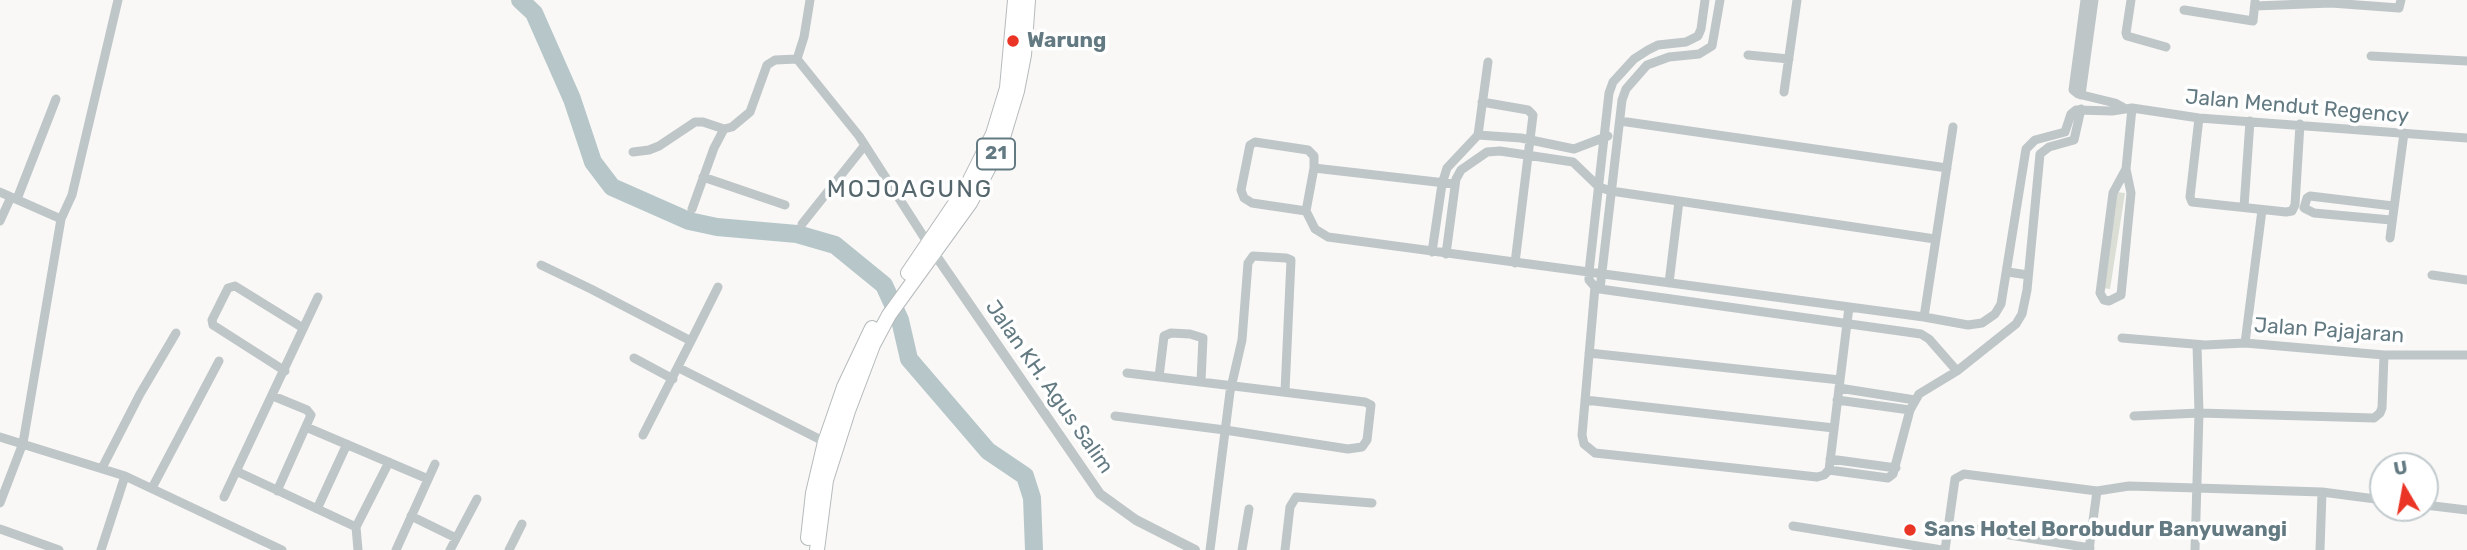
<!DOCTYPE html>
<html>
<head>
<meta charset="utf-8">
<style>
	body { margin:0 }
	#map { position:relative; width:2467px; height:550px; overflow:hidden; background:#f9f8f6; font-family:Rubik,sans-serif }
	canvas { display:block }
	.north { position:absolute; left:2369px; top:452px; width:70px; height:70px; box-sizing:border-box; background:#fff; border:2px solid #c1cacd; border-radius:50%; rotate:350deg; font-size:19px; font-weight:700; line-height:28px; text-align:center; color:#637a82 }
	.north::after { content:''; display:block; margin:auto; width:24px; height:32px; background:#ea3425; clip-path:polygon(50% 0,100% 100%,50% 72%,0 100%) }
</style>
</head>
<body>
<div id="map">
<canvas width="2467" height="550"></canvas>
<div class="north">U</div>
</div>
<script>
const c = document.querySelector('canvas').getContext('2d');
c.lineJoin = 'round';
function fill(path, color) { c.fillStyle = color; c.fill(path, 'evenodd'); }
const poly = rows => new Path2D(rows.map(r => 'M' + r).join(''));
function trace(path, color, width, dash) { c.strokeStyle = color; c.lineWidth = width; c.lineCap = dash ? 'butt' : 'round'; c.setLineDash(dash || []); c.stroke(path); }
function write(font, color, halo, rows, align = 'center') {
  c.font = font + ' Rubik,sans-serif'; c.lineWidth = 7; c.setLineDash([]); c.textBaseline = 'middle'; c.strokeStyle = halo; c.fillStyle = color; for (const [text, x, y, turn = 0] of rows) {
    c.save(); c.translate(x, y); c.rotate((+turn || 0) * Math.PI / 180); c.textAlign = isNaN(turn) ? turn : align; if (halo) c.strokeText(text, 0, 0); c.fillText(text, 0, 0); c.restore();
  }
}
fill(poly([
	[2116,192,2125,193,2110,289,2101,288]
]), '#daded5');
trace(poly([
	[520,0,534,13,572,99,593,162,612,187,689,221,717,227,797,234,835,245,884,285,900,320,909,359,988,451,1025,476,1032,498,1034,550]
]), '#b7c7c9', 18);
const trunk = poly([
	[908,273,967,186,993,134,1007,88,1015,0],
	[808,538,813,493,825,442,844,387,872,328],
	[817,550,826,480,848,411,873,345,889,315,970,203,1001,144,1017,91,1024,55,1028,0]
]);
trace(trunk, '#b5babc', 16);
trace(poly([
	[810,0,804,37,797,59,859,136,929,245],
	[1720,0,1712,46,1699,54,1669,57,1647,65,1626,89,1622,100,1600,289,1595,287,1582,435,1584,444,1595,453,1817,477,1824,475,1829,470,1849,307],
	[2085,0,2073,90,2078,94,2115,103,2124,108],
	[2131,0,2126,33,2127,36,2166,47],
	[2255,6,2331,3,2399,8,2401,0],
	[2184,10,2253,21,2255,2],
	[1748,55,1789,59],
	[2371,56,2467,61],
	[1784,92,1797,0],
	[2081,95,2094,0],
	[1482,102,1528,110,1533,115,1515,263],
	[2199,118,2190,197,2192,202,2286,212,2292,211,2295,205,2300,124],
	[1620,121,1947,168],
	[1478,135,1488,62],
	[633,152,649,150,659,146,695,122,703,122,724,129,732,127,750,112,767,65,775,60,797,59],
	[1314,168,1306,211,1315,229,1328,237,1924,317,1968,325,1982,323,1995,314,2001,304,2026,149,2035,140,2065,132,2071,114,2076,110,2112,111,2132,108,2199,118,2467,138],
	[2126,169,2131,193,2121,295,2109,301,2104,300,2100,293,2113,193,2126,169],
	[2126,169,2132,108],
	[703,177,785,205],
	[0,192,61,219,23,443,0,503],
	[17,199,56,99],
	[2244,207,2250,121],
	[692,209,714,148,724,129],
	[1306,211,1252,203,1244,198,1241,190,1250,145,1255,142,1308,150,1314,156,1314,168,1454,184],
	[61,219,72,195,118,0],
	[2391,220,2314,213,2304,208,2307,198,2310,196,2393,206],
	[0,221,11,197],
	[802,224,865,145],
	[2390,238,2404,133],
	[1432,252,1442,184,1447,168,1478,135,1521,138,1574,149,1608,136],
	[1446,254,1456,179,1461,170,1487,152,1500,151,1573,162,1599,187,1611,191,1935,239],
	[541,265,591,289,691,341,643,435],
	[2008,272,2028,275],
	[2432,275,2467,280],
	[1669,283,1679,201],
	[1595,287,1589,280,1589,272,1609,93,1613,82,1634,59,1648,50,1658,45,1686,42,1698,36,1701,29,1705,0],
	[1600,289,1921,334,1929,339,1957,371],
	[1924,317,1953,127],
	[2122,338,2205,345,2245,343,2384,355,2467,355],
	[691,341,718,287],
	[2245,343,2262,210],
	[1589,353,1840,380],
	[634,358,673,379],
	[679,368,825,442],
	[285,371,213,325,212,320,228,288,235,286,303,328],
	[1159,377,1164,336,1171,333,1190,334,1203,338,1201,381],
	[1839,388,1915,400],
	[273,396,307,410,311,415,277,491],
	[1585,400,1834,428],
	[1837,400,1910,410],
	[1115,416,1225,430,1348,449,1362,447,1367,440,1371,405,1365,402,1127,373],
	[2134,416,2199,413,2374,418,2380,413,2382,408,2384,355],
	[306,427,428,479],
	[0,437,125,476,282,550],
	[1830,459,1896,468],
	[102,468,140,394,176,333],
	[1829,470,1888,478,1893,474,1910,410,1919,394,1957,371,2016,324,2022,314,2027,290,2040,154,2049,147,2074,140,2081,109],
	[236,471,356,527],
	[152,488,219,361],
	[224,497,318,297],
	[2425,505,2467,510],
	[317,509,347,444],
	[411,516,456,538],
	[1948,525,2090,548],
	[1793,526,1942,550],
	[0,529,59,550],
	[101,550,125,476],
	[358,550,356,527,389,462],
	[396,550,435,464],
	[450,550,477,499],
	[509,550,522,524],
	[1210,550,1230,392,1242,340,1248,263,1253,256,1286,258,1291,260,1285,391],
	[1242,550,1249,509],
	[1285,550,1290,507,1296,497,1372,503],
	[1945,550,1955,479,1964,474,2097,491,2129,486,2197,488,2322,492,2383,500],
	[2089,550,2097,491],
	[2195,550,2199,413,2197,345],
	[2320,550,2322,492]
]), '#bfc6c8', 9);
trace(poly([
	[930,247,1100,494,1136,520,1195,550]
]), '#bfc6c8', 10);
trace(trunk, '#fff', 14);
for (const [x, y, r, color] of [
	[1013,41,7,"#ea3425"],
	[1910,530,7,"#ea3425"]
]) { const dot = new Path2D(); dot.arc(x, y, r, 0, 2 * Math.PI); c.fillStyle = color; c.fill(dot); trace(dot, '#fff', 2.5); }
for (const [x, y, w] of [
	[996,154,38]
]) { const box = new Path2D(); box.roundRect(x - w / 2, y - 15.5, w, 31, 5); c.fillStyle = '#fff'; c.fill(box); trace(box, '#637a82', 2); }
write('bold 19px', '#637a82', null, [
	["21",996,154]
]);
write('bold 21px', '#637a82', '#fff', [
	["Warung",1027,41],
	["Sans Hotel Borobudur Banyuwangi",1924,530]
], 'left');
write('21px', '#637a82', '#fff', [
	["Jalan Mendut Regency",2297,107,5],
	["Jalan Pajajaran",2329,331,4],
	["Jalan KH. Agus Salim",1049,387,55]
]);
c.letterSpacing = '2px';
write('24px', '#55666d', '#fff', [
	["MOJOAGUNG",910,190]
]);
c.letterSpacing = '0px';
</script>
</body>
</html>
